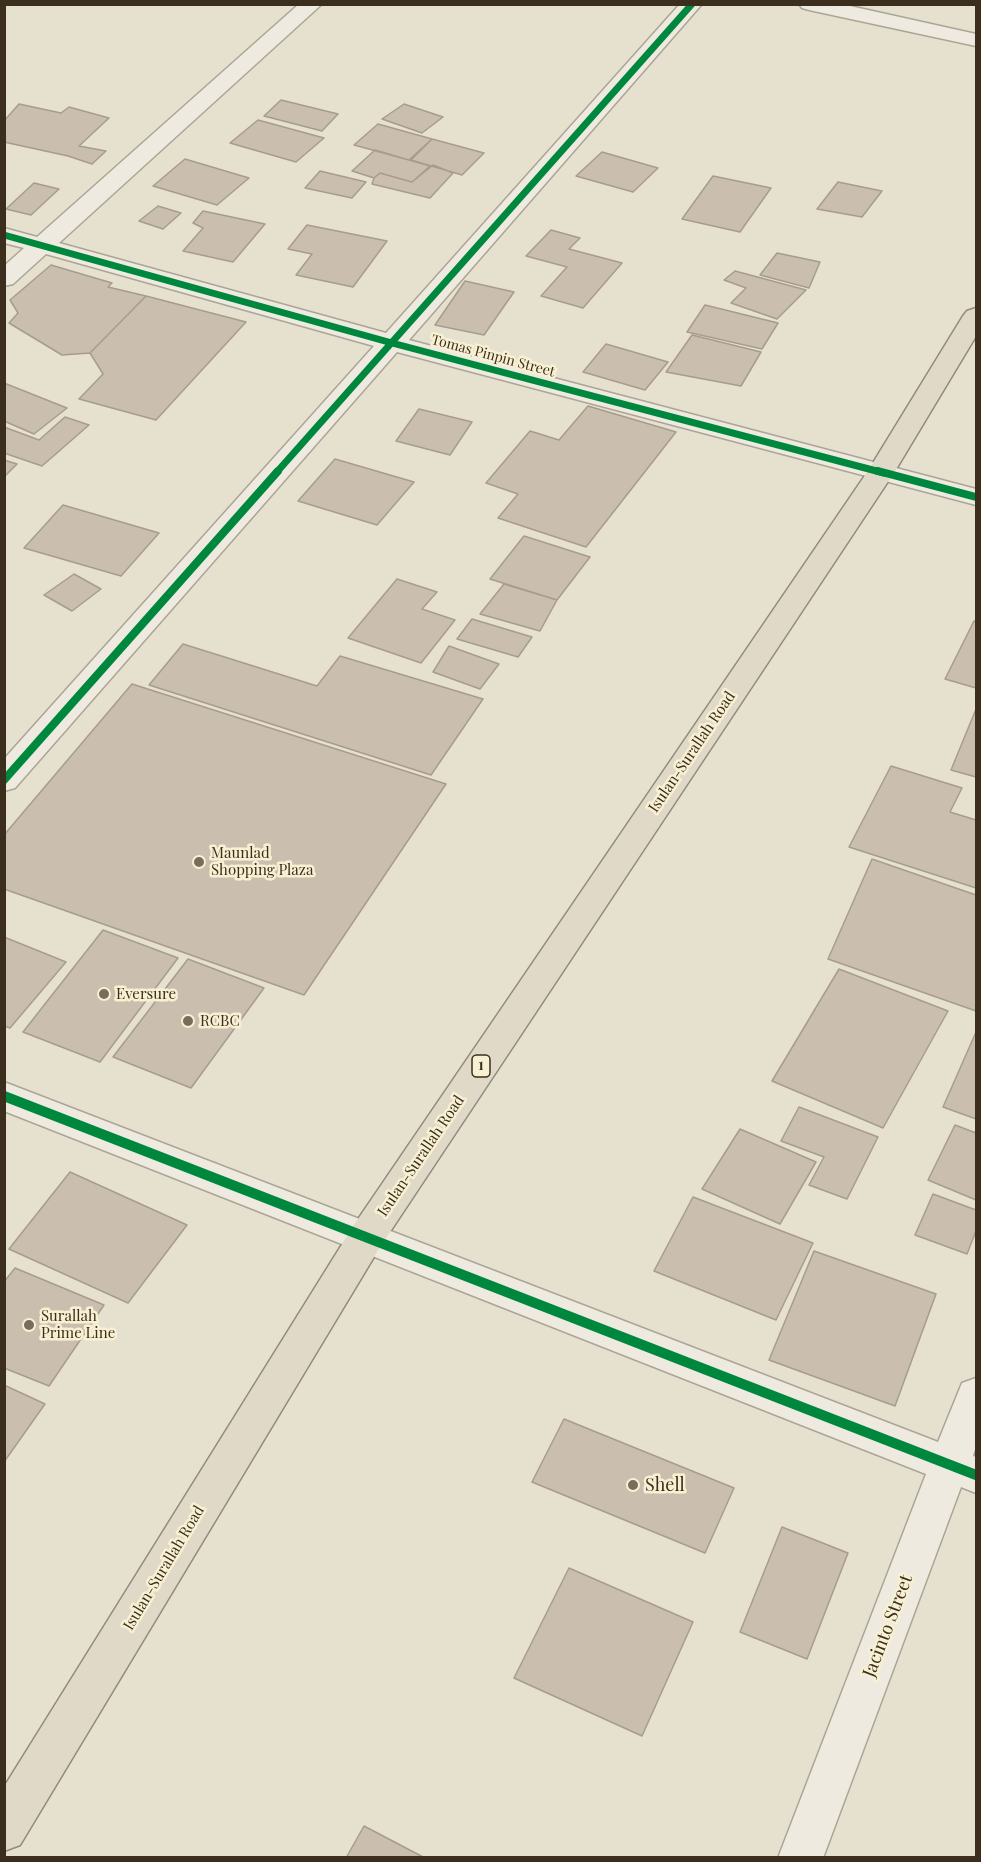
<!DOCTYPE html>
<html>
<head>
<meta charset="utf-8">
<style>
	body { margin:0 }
	#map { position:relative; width:981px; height:1862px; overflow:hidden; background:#e6e1ce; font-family:"Playfair Display",serif }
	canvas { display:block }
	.frame { position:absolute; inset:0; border:6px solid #3c2e1d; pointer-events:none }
</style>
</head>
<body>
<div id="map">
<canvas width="981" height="1862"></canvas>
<div class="frame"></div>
</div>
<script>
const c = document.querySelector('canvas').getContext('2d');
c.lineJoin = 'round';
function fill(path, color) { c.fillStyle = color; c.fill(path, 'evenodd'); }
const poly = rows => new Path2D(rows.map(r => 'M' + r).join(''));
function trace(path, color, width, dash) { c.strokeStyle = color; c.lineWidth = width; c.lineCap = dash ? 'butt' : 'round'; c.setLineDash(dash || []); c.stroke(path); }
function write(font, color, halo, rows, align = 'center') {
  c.font = font + ' "Playfair Display",serif'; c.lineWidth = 5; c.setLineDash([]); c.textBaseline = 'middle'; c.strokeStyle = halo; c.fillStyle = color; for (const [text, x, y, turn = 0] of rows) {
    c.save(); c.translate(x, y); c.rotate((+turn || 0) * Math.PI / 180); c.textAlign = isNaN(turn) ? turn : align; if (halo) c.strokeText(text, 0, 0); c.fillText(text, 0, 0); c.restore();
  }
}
const building = poly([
	[281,100,338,114,322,131,264,116,281,100],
	[19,104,61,113,69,107,109,118,79,146,106,151,92,164,68,156,4,142,4,121,19,104],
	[404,104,443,117,422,133,382,119,404,104],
	[258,120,324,138,296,162,230,143,258,120],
	[378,124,432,139,409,160,354,145,378,124],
	[432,139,484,153,462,175,411,160,432,139],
	[375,150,409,160,430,166,412,182,380,173,374,178,352,171,375,150],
	[602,152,658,168,633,192,576,176,602,152],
	[185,159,249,178,217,205,153,186,185,159],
	[433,165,453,173,430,198,372,184,374,178,380,173,412,182,433,165],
	[320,171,366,182,352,198,305,188,320,171],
	[713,176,771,188,740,232,682,219,713,176],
	[838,182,882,191,862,217,817,209,838,182],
	[34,183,59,189,31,215,6,209,34,183],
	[158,206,181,213,163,229,139,221,158,206],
	[203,211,265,224,233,262,183,251,203,228,193,223,203,211],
	[307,225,387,241,353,287,296,275,312,254,288,249,307,225],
	[551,230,580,238,569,249,622,263,583,308,541,296,567,267,526,256,551,230],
	[777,253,820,262,809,288,760,275,777,253],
	[51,265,112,283,108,287,146,296,90,353,62,355,9,323,18,313,10,300,51,265],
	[735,271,806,290,777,319,731,303,746,288,724,280,735,271],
	[465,281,514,292,484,335,435,325,465,281],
	[146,296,246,322,156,420,79,399,103,374,90,353,146,296],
	[705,305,778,323,762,349,687,332,705,305],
	[692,335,761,352,741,386,666,372,692,335],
	[606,344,668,362,645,390,583,372,606,344],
	[4,383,67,408,34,434,4,421,4,383],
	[588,406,676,432,586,547,498,518,518,494,486,483,530,431,559,440,588,406],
	[419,409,472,422,450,455,396,441,419,409],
	[65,417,89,425,42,466,4,453,4,427,39,440,65,417],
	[335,459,414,482,377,525,298,501,335,459],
	[4,460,17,464,4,477,4,460],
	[63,505,159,533,121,576,24,548,63,505],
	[524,536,590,557,557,600,490,579,524,536],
	[74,574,101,589,72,611,44,595,74,574],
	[397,579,437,592,422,609,455,620,421,663,348,638,397,579],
	[504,584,557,600,540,631,480,614,504,584],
	[472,619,532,637,518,657,457,639,472,619],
	[974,621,976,622,976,688,945,679,974,621],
	[183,644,317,686,340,656,483,699,431,775,149,685,183,644],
	[449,646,499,664,480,689,433,672,449,646],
	[132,684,446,784,304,995,4,889,4,835,132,684],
	[976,709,976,777,951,770,976,709],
	[891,766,962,788,950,812,976,820,976,888,849,847,891,766],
	[872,859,976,895,976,1011,828,959,872,859],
	[103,930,178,958,100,1062,23,1032,103,930],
	[4,937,66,962,10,1028,4,1026,4,937],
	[188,959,264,988,191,1088,113,1057,188,959],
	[839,969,948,1011,883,1128,772,1081,839,969],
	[976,1032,976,1119,943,1107,976,1032],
	[799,1107,878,1137,847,1199,809,1185,824,1157,781,1141,799,1107],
	[955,1125,976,1133,976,1200,928,1180,955,1125],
	[740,1129,816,1162,780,1224,702,1189,740,1129],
	[70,1172,187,1225,128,1303,9,1249,70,1172],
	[933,1194,976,1210,976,1231,967,1254,915,1235,933,1194],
	[693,1197,813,1243,776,1320,654,1271,693,1197],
	[814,1251,936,1294,895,1406,769,1360,814,1251],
	[15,1268,104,1305,49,1386,4,1368,4,1282,15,1268],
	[4,1385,45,1404,4,1462,4,1385],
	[564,1419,734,1488,705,1553,532,1482,564,1419],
	[782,1527,848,1553,807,1659,740,1632,782,1527],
	[569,1568,693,1622,642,1736,514,1678,569,1568],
	[364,1826,425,1858,346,1858,364,1826]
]);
fill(building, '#cabfae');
trace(building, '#a79c8d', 1.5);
const minor = poly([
	[299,4,322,4,59,243,386,333,680,4,702,4,409,340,976,489,976,505,397,352,15,788,4,791,4,759,374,346,46,254,13,284,4,286,4,266,24,248,4,243,4,228,37,237,299,4],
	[799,4,841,4,976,34,976,46,809,10,802,8,799,4],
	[4,1082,938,1442,962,1383,976,1378,976,1446,973,1456,976,1457,976,1493,961,1487,823,1858,778,1858,926,1474,4,1111,4,1082]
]);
const trunk = poly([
	[976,308,976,336,895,471,380,1247,20,1845,4,1851,4,1787,354,1225,868,471,963,316,967,311,976,308]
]);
trace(minor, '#aca596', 3);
trace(trunk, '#918b7d', 3);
fill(minor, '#eeeae0');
fill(trunk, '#e0d9c8');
trace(poly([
	[4,235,392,343,884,473],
	[276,473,692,4]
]), '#00873e', 7);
trace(poly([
	[878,471,976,497],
	[4,780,278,471]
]), '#00873e', 8);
trace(poly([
	[4,1096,976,1475]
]), '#00873e', 10);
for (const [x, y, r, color] of [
	[199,862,6,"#786d5b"],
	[104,994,6,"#786d5b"],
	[188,1021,6,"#786d5b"],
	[29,1325,6,"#786d5b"],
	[633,1485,6,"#786d5b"]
]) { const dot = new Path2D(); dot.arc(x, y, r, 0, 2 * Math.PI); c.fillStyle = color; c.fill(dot); trace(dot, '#f8f0d3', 2); }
write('14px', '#3c2e1d', '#f8f0d3', [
	["Tomas Pinpin Street",493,356,15]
]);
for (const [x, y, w] of [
	[481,1066,18]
]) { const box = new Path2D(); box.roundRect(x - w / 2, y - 11, w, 22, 4.5); c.fillStyle = '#f8f0d3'; c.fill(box); trace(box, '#3c2e1d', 1.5); }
write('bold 14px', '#3c2e1d', null, [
	["1",481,1066]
]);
write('15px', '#3c2e1d', '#f8f0d3', [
	["Isulan-Surallah Road",692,752,-56],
	["Isulan-Surallah Road",421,1156,-56],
	["Isulan-Surallah Road",164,1568,-59]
]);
write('15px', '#3c2e1d', '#f8f0d3', [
	["Maunlad",211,853],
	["Shopping Plaza",211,870],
	["Eversure",116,994],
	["RCBC",200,1021],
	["Surallah",41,1316],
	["Prime Line",41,1333]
], 'left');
write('18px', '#3c2e1d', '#f8f0d3', [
	["Shell",645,1485]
], 'left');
write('18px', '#3c2e1d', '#f8f0d3', [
	["Jacinto Street",888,1626,-69]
]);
</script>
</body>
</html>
